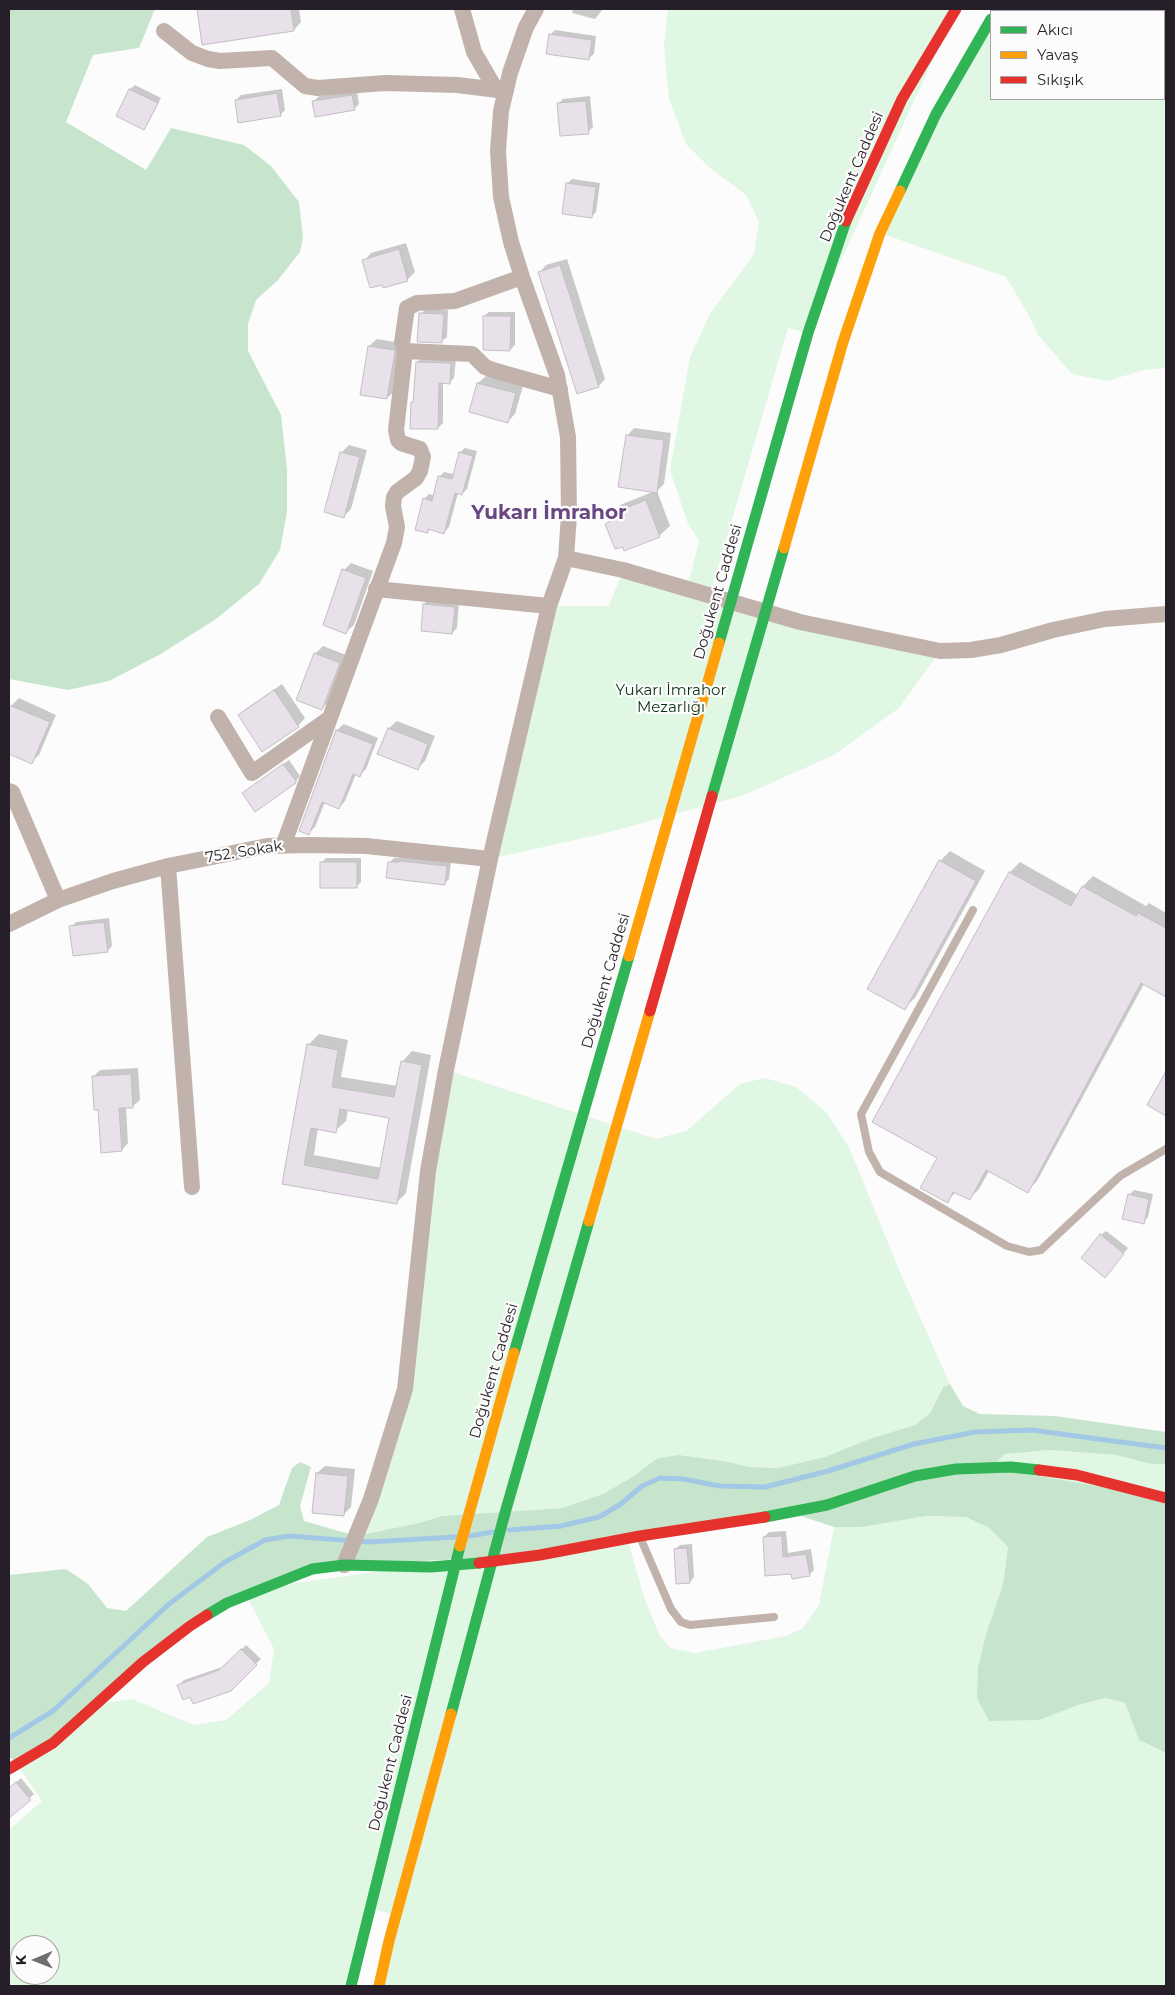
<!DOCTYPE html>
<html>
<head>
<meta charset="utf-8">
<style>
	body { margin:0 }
	#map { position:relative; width:1175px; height:1995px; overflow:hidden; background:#fcfcfc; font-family:Montserrat,sans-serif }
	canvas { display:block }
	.frame { position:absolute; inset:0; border:10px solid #261e28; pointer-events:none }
	.legend { position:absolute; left:990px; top:10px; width:175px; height:90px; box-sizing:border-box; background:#fcfcfc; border:1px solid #a6a3a7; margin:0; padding:6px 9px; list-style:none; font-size:15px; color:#261e28 }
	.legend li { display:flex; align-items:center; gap:10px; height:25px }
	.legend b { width:25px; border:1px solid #a6a3a7 }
	.north { position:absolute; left:10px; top:1935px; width:50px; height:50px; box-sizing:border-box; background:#fcfcfc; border:1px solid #a6a3a7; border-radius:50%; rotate:269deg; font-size:14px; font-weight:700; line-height:20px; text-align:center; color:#261e28 }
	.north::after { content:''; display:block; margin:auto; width:18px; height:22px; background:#716c72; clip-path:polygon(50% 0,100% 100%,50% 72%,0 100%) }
</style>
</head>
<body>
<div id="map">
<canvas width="1175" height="1995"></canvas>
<div class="frame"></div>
<ul class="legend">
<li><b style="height:6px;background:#30b455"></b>Akıcı</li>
<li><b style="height:6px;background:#ff9f0a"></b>Yavaş</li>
<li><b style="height:6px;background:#e5322d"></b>Sıkışık</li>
</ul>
<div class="north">K</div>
</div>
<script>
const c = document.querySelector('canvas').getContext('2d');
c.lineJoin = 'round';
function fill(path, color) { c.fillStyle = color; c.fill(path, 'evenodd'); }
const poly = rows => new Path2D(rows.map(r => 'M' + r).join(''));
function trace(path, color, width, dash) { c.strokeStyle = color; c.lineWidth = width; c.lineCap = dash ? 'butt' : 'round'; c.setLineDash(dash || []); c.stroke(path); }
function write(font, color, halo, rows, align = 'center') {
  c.font = font + ' Montserrat,sans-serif'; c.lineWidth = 4.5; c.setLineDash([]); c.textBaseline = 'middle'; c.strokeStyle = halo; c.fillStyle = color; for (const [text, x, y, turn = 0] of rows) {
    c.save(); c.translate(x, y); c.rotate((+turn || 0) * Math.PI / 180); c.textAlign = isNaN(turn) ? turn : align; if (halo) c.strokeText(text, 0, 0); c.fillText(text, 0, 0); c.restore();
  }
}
fill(poly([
	[668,9,956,9,808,333,788,328,710,595,940,651,899,708,834,755,744,795,606,833,490,859,549,606,609,606,623,570,687,588,699,541,688,524,670,470,690,357,710,314,754,254,759,222,746,195,710,168,686,144,669,99,664,46],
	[997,9,1166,9,1166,368,1144,370,1107,381,1072,374,1038,335,1028,314,1006,277,880,233,991,19,991,99,1164,99,1164,11,996,11],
	[446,1070,656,1139,686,1131,740,1084,765,1078,796,1087,826,1112,849,1147,899,1270,950,1384,942,1387,930,1413,915,1425,872,1438,825,1457,778,1468,749,1467,729,1462,656,1459,634,1476,603,1494,562,1508,442,1516,419,1523,356,1536,395,1424],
	[1050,1450,1116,1455,1151,1464,1166,1464,1166,1498,991,1468,1003,1454],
	[926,1516,966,1517,989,1528,1008,1547,1003,1584,986,1634,978,1667,1078,1705,1106,1698,1125,1703,1139,1740,1166,1753,1166,1986,379,1986,396,1916,371,1908,351,1986,9,1986,9,1830,42,1801,17,1764,96,1704,132,1699,194,1725,226,1720,269,1683,274,1649,246,1595,265,1587,627,1538,645,1600,659,1634,670,1648,695,1653,786,1636,803,1628,819,1605,834,1527,862,1527],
	[20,1945,50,1945,50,1975,20,1975]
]), '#e0f7e4');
fill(poly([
	[9,9,155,9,139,48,93,55,66,122,146,170,171,128,244,145,271,166,299,202,303,238,300,252,278,280,256,300,248,324,248,351,281,415,287,469,287,512,280,550,259,584,216,619,159,655,109,681,68,690,9,679],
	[950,1384,963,1406,980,1414,1055,1416,1166,1432,1166,1464,1151,1464,1116,1455,1050,1450,1004,1454,992,1468,1166,1498,1166,1753,1139,1740,1125,1703,1106,1698,1078,1705,1039,1720,989,1721,977,1698,978,1667,986,1634,1003,1584,1008,1547,989,1528,966,1517,926,1516,862,1527,834,1527,792,1513,540,1555,344,1565,227,1603,17,1764,9,1756,9,1575,66,1569,88,1584,107,1608,126,1611,207,1537,250,1520,279,1505,292,1468,300,1462,311,1467,300,1506,304,1521,356,1536,419,1523,442,1516,562,1508,603,1494,634,1476,656,1459,678,1455,729,1462,749,1467,778,1468,825,1457,872,1438,915,1425,930,1413,943,1387]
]), '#c7e5cd');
fill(poly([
	[198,9,299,9,301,22,294,30,203,43],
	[573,9,603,9,595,19,572,13],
	[555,30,596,36,594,54,589,58,550,35],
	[135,85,161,98,148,123,144,128,118,115,130,89],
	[282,89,285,110,280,115,236,100,241,95],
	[357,91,359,104,354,109,314,101,319,96],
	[590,96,593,127,588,132,558,104,563,99],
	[572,179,600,183,596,212,591,217,568,183],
	[406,243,415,272,407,280,364,261,371,253],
	[567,259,605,379,599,386,540,272,546,265],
	[426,309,448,310,447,337,442,341,421,314],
	[489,312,515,312,515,345,510,350,484,316],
	[377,339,401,343,395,391,387,398,369,346],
	[422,357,456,359,454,378,449,383,443,382,443,423,438,428,412,403,415,400,417,362],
	[486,376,523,386,515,414,508,421,478,383],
	[634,428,671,433,664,484,657,491,670,526,659,536,607,524,612,519,610,515,620,505,655,491,627,436],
	[349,445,367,450,351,509,344,516,341,453],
	[465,448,477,451,467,489,462,494,458,493,449,527,444,532,430,529,427,532,424,499,429,494,435,496,439,477,444,472,454,474,460,452],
	[351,563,373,571,354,625,346,632,344,570],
	[429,599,459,602,457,628,452,633,424,604],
	[323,646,346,655,329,701,322,709,315,654],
	[282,684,305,718,298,726,239,715,247,708],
	[19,698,56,715,39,755,31,762,9,752,9,712,11,706],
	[397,721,435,736,425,761,417,769,379,754,389,728],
	[344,724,378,738,366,769,360,775,356,774,345,801,339,808,325,802,315,827,309,833,301,830,337,730],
	[289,760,300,776,295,782,243,793],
	[950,851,985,871,915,998,904,1008,940,861],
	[405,856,451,862,449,879,444,884,389,863,394,858,403,858],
	[326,858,361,858,361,882,356,887,321,863],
	[1020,862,1078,895,1083,886,1093,876,1146,906,1149,903,1166,913,1166,996,1144,984,1037,1181,1027,1191,989,1171,979,1189,969,1199,956,1192,947,1201,938,1157,1010,872],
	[109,918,112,946,107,951,71,927,76,922],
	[319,1034,348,1040,341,1077,398,1086,402,1062,412,1051,431,1055,406,1193,396,1203,284,1183,308,1045],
	[348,1109,391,1117,382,1168,314,1155,318,1128,335,1131,346,1121],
	[138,1068,140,1100,133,1106,126,1107,128,1143,122,1150,99,1108,93,1077,100,1070],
	[1134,1190,1153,1194,1148,1217,1143,1222,1129,1195],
	[1106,1231,1128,1248,1110,1271,1101,1235],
	[325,1466,355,1469,351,1507,343,1515,317,1473],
	[786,1531,788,1553,811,1549,814,1570,809,1575,792,1573,764,1537,769,1532],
	[692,1544,694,1577,690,1582,675,1549,680,1545],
	[246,1645,261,1659,230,1690,191,1696,179,1685,184,1680,225,1666],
	[21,1778,34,1794,9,1817,9,1789]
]), '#0003');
trace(poly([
	[509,1530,561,1526,599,1517,621,1504,642,1486,660,1478,683,1479,720,1486,765,1487,828,1471,914,1444,975,1432,1031,1430,1166,1448],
	[469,1536,493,1532],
	[9,1738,53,1711,169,1604,225,1562,265,1540,289,1536,368,1542,456,1537]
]), '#a2c8e6', 5);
const building = poly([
	[197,9,291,9,294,31,202,45,197,9],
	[549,34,592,40,589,60,546,54,549,34],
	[129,89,158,103,144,130,116,116,129,89],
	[277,93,281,116,238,123,235,100,277,93],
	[352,95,355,110,315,117,312,101,352,95],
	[586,101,589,134,560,136,557,103,586,101],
	[566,183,596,187,592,218,562,214,566,183],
	[399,249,408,281,383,288,382,285,370,288,362,260,399,249],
	[560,265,599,387,577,394,538,272,560,265],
	[419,313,444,314,442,343,417,342,419,313],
	[483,316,511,316,510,351,483,350,483,316],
	[368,346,394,350,395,352,387,399,360,395,368,346],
	[416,362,451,363,450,384,439,383,438,429,410,429,411,402,413,402,416,362],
	[477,383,516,393,508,423,469,412,477,383],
	[626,435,664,440,657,493,618,487,626,435],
	[340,452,360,457,344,518,324,512,340,452],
	[459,452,473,456,462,495,455,493,444,534,428,529,428,533,415,530,423,498,432,501,438,476,452,479,459,452],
	[646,500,660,537,624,551,623,547,615,549,605,524,611,521,608,515,646,500],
	[342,569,366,578,346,634,323,625,342,569],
	[423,604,455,607,452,634,421,631,423,604],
	[314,653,340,663,322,710,296,700,314,653],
	[274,690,299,727,262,752,238,715,274,690],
	[9,705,50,722,32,764,9,754,9,705],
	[388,728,428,744,418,770,377,754,388,728],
	[336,730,373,744,360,777,353,774,339,809,322,802,309,835,299,831,336,730],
	[283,764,296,781,296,783,255,812,242,793,283,764],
	[939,860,976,881,905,1010,867,989,939,860],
	[399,861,447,866,445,885,386,878,388,862,399,862,399,861],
	[320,862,357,862,357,888,320,888,320,862],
	[1009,872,1071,906,1082,886,1136,916,1138,913,1166,928,1166,997,1141,983,1028,1193,986,1170,970,1200,953,1192,948,1203,920,1188,937,1158,872,1122,1009,872],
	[104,922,108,952,73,956,69,926,104,922],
	[307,1044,338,1050,332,1087,394,1097,401,1061,422,1065,397,1204,282,1184,307,1044],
	[340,1109,389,1118,378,1179,304,1165,311,1128,336,1133,340,1109],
	[1166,1071,1166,1116,1147,1105,1166,1071],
	[131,1074,133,1108,119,1108,122,1151,101,1153,98,1110,94,1110,92,1076,131,1074],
	[1128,1194,1149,1199,1144,1224,1122,1219,1128,1194],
	[1100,1234,1124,1254,1105,1278,1081,1258,1100,1234],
	[316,1473,348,1476,344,1516,312,1513,316,1473],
	[782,1536,783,1557,806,1554,810,1576,792,1579,791,1574,765,1576,763,1537,782,1536],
	[687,1548,690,1583,676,1584,674,1549,687,1548],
	[241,1649,257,1665,231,1691,193,1704,190,1697,183,1700,177,1685,219,1670,241,1649],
	[16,1782,31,1800,9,1818,9,1788,16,1782]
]);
fill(building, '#e9e1ea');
trace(building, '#c3bec4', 1);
trace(poly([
	[973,910,861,1114,869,1152,880,1172,1007,1246,1029,1252,1041,1250,1120,1176,1166,1149],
	[640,1537,671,1609,681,1622,690,1625,774,1617]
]), '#c1b3ac', 8);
trace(poly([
	[462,9,474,52,496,90],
	[164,31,192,53,208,59,220,61,272,58,305,86,318,88,385,83,457,85,506,91],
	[405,351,472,354,485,367,496,371,560,389],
	[566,558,623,570,800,622,940,651,971,650,1001,645,1053,630,1105,619,1166,614],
	[376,589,549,606],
	[218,717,252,773,330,718],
	[9,791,12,792,58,900],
	[283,846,394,543,397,527,393,506,394,497,397,492,416,478,420,471,423,457,420,449,401,443,398,440,396,430,405,351,402,343,407,308,417,303,455,301,522,277],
	[168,866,192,1187],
	[9,924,58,900,113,881,168,866,267,846,309,845,366,846,490,859],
	[344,1565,371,1499,405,1389,428,1171,446,1070,490,859,549,606,566,558,569,515,568,437,557,375,522,277,511,242,501,197,498,151,501,111,510,73,526,27,536,9]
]), '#c1b3ac', 16);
trace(poly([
	[900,191,936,114,991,19],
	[719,643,808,333,846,221],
	[712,796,784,548],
	[514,1353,629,956],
	[765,1517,827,1505,915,1476,956,1469,1011,1467,1039,1470],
	[207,1615,227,1603,312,1569,344,1565,431,1567,479,1563],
	[451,1714,505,1513,589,1221],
	[351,1986,460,1546]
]), '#30b455', 11);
trace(poly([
	[784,548,843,342,880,233,900,191],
	[629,956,719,643],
	[589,1221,650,1011],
	[460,1546,514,1353],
	[379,1986,389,1941,451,1714]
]), '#ff9f0a', 11);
trace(poly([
	[846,221,902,99,956,9],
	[650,1011,712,796],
	[1039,1470,1077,1475,1166,1498],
	[479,1563,540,1555,640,1536,765,1517],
	[9,1769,53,1743,143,1662,190,1626,207,1615]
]), '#e5322d', 11);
write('15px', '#261e28', '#fcfcfc', [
	["Doğukent Caddesi",852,177,-67],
	["Doğukent Caddesi",718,592,-74],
	["752. Sokak",244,852,-9],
	["Doğukent Caddesi",606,981,-74],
	["Doğukent Caddesi",494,1371,-74],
	["Doğukent Caddesi",391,1763,-76]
]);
write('15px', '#0a3418', '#fcfcfc', [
	["Yukarı İmrahor",671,691],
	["Mezarlığı",671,708]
]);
write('bold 20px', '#684681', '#fcfcfc', [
	["Yukarı İmrahor",549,513]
]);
</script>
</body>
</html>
